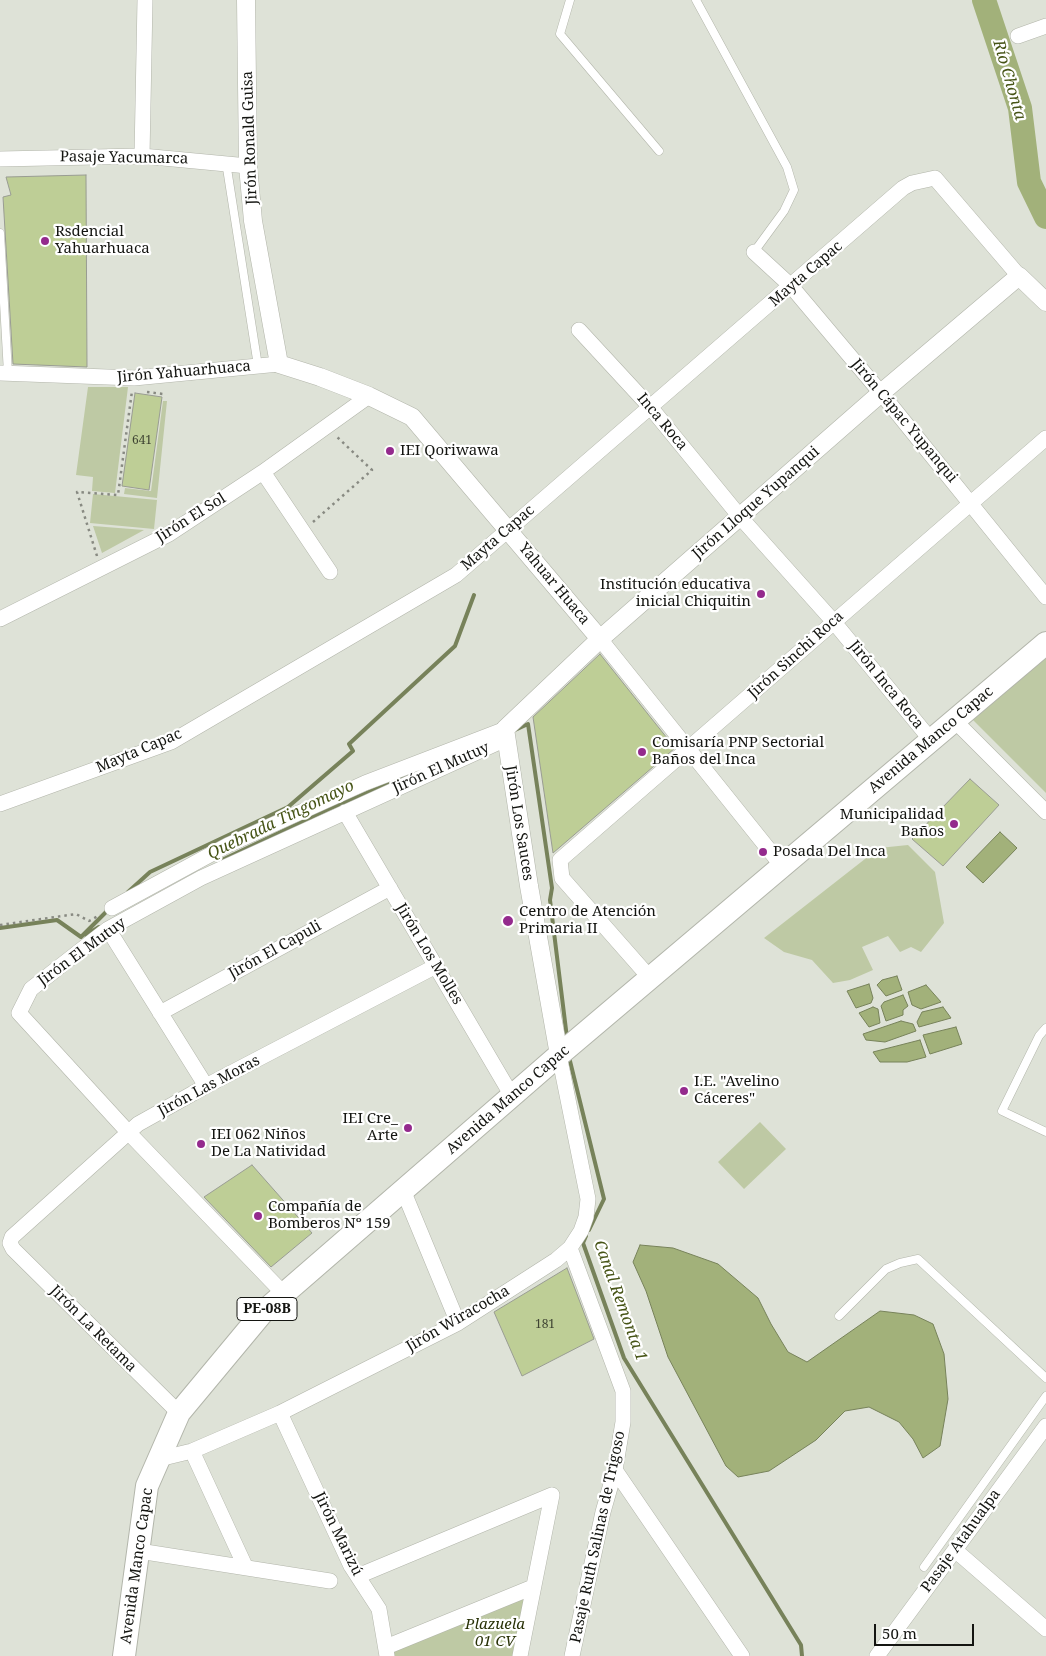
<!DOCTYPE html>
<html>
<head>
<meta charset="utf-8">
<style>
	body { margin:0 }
	#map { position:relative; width:1046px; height:1656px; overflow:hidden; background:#dee2d7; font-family:"Noto Serif",serif }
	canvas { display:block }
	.scale { position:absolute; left:874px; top:1624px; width:100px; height:22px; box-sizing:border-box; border:2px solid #141511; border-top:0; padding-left:6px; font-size:15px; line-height:18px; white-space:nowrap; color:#141511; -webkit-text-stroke:4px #fff; paint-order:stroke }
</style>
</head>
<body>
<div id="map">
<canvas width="1046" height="1656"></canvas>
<div class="scale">50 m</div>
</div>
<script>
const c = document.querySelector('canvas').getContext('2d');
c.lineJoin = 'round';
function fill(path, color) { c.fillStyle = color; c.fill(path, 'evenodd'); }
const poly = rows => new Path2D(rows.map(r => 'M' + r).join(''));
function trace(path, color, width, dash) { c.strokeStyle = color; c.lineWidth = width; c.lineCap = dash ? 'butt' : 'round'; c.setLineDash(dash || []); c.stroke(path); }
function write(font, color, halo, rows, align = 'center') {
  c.font = font + ' "Noto Serif",serif'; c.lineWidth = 4.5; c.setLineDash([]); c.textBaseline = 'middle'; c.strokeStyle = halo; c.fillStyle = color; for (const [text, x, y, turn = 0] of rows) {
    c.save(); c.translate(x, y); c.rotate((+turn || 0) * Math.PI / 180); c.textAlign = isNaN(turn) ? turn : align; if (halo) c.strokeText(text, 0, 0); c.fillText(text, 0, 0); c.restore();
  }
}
fill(poly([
	[88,387,128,387,115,493,92,491,93,477,76,475],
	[163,401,167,401,157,498,124,494,125,488,151,491],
	[93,494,157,500,154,529,90,523],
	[93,526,144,530,102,553],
	[1046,658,1046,793,972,719],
	[908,845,935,872,944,923,921,952,911,947,900,952,888,936,862,947,873,970,850,980,833,983,812,960,784,952,764,938,879,848],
	[760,1122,786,1149,744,1189,718,1162],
	[527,1596,515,1656,394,1656,394,1651]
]), '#bec9a4');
const water = poly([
	[1000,832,1017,848,983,883,966,867,1000,832],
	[897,976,902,990,886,996,877,985,882,980,897,976],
	[869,984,873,998,871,1003,856,1008,847,991,869,984],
	[926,985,941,1002,921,1009,912,1005,908,992,926,985],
	[903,995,908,1006,903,1010,903,1015,886,1021,881,1006,884,1002,903,995],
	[873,1007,878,1009,880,1023,869,1027,859,1013,873,1007],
	[943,1007,951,1018,919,1027,917,1022,922,1012,943,1007],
	[901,1021,913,1024,916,1031,885,1042,866,1040,863,1034,901,1021],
	[956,1027,962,1044,930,1054,923,1035,956,1027],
	[920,1040,926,1057,907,1062,880,1062,873,1052,920,1040],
	[640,1245,673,1248,718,1264,758,1298,771,1324,788,1352,807,1362,880,1311,914,1315,933,1324,944,1354,948,1399,940,1446,923,1458,913,1439,899,1422,869,1407,845,1411,816,1440,769,1471,738,1477,726,1466,668,1357,646,1291,633,1262,640,1245]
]);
fill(water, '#a2b17a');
trace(water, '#77825a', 1);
trace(poly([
	[515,730,528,724,552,888,550,900,567,1038],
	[224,859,329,809,420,770],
	[128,892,150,872,288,807,353,751,349,744,455,646,474,595],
	[0,928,57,920,81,937],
	[86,935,99,927],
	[81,937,108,910],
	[569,1057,604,1199,589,1230],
	[586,1236,583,1243,624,1358,801,1645,802,1656]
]), '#77825a', 4);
trace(poly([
	[984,0,1020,108,1029,182,1046,217]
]), '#a2b17a', 24);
const building = poly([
	[86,175,87,367,13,364,3,197,11,195,6,177,86,175],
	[135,393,162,397,149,490,122,486,135,393],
	[600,654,675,748,553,853,533,717,600,654],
	[970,779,999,805,943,866,912,839,970,779],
	[252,1165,312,1233,271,1267,204,1197,252,1165],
	[567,1268,594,1339,522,1376,494,1312,567,1268]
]);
fill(building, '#bece96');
trace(building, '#999c92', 1);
const service = poly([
	[570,0,560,34,659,151],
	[696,0,787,167,794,190,784,211,754,252],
	[226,162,258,366],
	[0,233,8,373],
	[1046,1028,1039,1036,1002,1111,1046,1132],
	[839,1316,886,1269,900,1263,918,1259,1046,1378],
	[924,1567,1046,1396]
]);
const minor = poly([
	[1018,36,1046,26],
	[142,156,145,0],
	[0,159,142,156,248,166],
	[754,252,791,286,881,393,1046,597],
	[579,330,651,408,741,518,833,621,931,740],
	[0,373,134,378,279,364],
	[263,472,330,572],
	[0,619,169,534,263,472,369,396],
	[600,639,782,866],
	[954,720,1046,812],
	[0,804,171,742,456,575,903,188,912,183,935,178,1019,276],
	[345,812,512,1096],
	[112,908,228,845,365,783,503,730],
	[108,929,206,1086],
	[650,978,562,878,560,860,1046,438],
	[160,1013,390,888],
	[403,1190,458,1323],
	[570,1248,623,1391,623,1422,615,1470,603,1512,572,1656],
	[284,1294,128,1132,19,1013,31,989,108,929,201,878,506,739],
	[179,1413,13,1249,10,1243,12,1237,138,1124,206,1086,436,966],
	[280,1413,351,1566,379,1609,387,1656],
	[192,1451,245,1566],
	[159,1459,192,1451,280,1413,458,1323,556,1260,570,1248,581,1231,586,1217,588,1199,559,1055],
	[615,1470,742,1656],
	[955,1550,1046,1629],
	[139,1551,330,1581],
	[358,1576,552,1495],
	[386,1647,533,1587],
	[520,1656,552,1495],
	[877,1656,1046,1426]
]);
const tertiary = poly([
	[246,0,248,166,253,221,279,364,320,377,369,396,412,417,600,639],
	[559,1055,529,886,505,729,600,639,881,393,1019,276,1046,302]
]);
const primary = poly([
	[124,1656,147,1486,179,1413,263,1312,559,1055,1046,643]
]);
trace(service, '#b2b5aa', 9);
trace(minor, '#b2b5aa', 16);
trace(tertiary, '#b2b5aa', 19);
trace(primary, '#b2b5aa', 24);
trace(poly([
	[147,392,163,394],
	[313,522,372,470,336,436],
	[97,556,77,492,118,495,132,391],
	[0,925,76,914,89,921,100,915]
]), '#888a82', 2.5, [2.5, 4]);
trace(service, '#fff', 8);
trace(minor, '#fff', 15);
trace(tertiary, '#fff', 18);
trace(primary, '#fff', 22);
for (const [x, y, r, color] of [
	[45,241,5,"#942a8d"],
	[390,451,5,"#942a8d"],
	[761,594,5,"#942a8d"],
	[642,752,5,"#942a8d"],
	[954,824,5,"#942a8d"],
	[763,852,5,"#942a8d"],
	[508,921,6,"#942a8d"],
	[684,1091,5,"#942a8d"],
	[408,1128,5,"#942a8d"],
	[201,1144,5,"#942a8d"],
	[258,1216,5,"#942a8d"]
]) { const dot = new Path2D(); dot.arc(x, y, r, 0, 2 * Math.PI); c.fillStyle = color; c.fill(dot); trace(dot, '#fff', 2); }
write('12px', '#3e4332', null, [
	["641",142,441],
	["181",545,1325]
]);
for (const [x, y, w] of [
	[267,1309,60]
]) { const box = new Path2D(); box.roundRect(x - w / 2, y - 11.5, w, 23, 4); c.fillStyle = '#fff'; c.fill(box); trace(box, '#141511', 1); }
write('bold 14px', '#141511', null, [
	["PE-08B",267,1309]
]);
write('15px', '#141511', '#fff', [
	["Jirón Ronald Guisa",250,138,-92],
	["Pasaje Yacumarca",124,158,1],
	["Mayta Capac",806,274,-41],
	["Jirón Yahuarhuaca",184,372,-5],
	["Jirón Cápac Yupanqui",904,421,50],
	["Inca Roca",662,422,50],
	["Jirón Lloque Yupanqui",756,503,-41],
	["Jirón El Sol",191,518,-32],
	["Mayta Capac",498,538,-41],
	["Yahuar Huaca",554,584,50],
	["Jirón Sinchi Roca",796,655,-42],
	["Jirón Inca Roca",886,685,51],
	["Avenida Manco Capac",931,740,-40],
	["Mayta Capac",139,751,-23],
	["Jirón El Mutuy",441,768,-24],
	["Jirón Los Sauces",519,823,81],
	["Jirón El Capuli",275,950,-29],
	["Jirón El Mutuy",82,952,-36],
	["Jirón Los Molles",429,954,59],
	["Jirón Las Moras",209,1086,-28],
	["Avenida Manco Capac",508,1100,-41],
	["Jirón Wiracocha",458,1319,-30],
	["Jirón La Retama",93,1329,45],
	["Jirón Marizú",338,1534,64],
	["Pasaje Ruth Salinas de Trigoso",598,1537,-78],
	["Pasaje Atahualpa",961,1541,-54],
	["Avenida Manco Capac",137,1566,-82]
]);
write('15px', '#141511', '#fff', [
	["Rsdencial",55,232],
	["Yahuarhuaca",55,249],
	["IEI Qoriwawa",400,451],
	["Institución educativa",751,585,"right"],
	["inicial Chiquitin",751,602,"right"],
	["Comisaría PNP Sectorial",652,743],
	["Baños del Inca",652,760],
	["Municipalidad",944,815,"right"],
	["Baños",944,832,"right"],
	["Posada Del Inca",773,852],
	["Centro de Atención",519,912],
	["Primaria II",519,929],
	["I.E. \"Avelino",694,1082],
	["Cáceres\"",694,1099],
	["IEI Cre_",398,1119,"right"],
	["Arte",398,1136,"right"],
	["IEI 062 Niños",211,1135],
	["De La Natividad",211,1152],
	["Compañía de",268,1207],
	["Bomberos Nº 159",268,1224]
], 'left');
write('italic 15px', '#283106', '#fff', [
	["Plazuela",495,1625],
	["01 CV",495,1642]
]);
write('italic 16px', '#465416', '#fff', [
	["Río Chonta",1009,80,74],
	["Quebrada Tingomayo",281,820,-26],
	["Canal Remonta 1",620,1301,70]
]);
</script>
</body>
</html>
